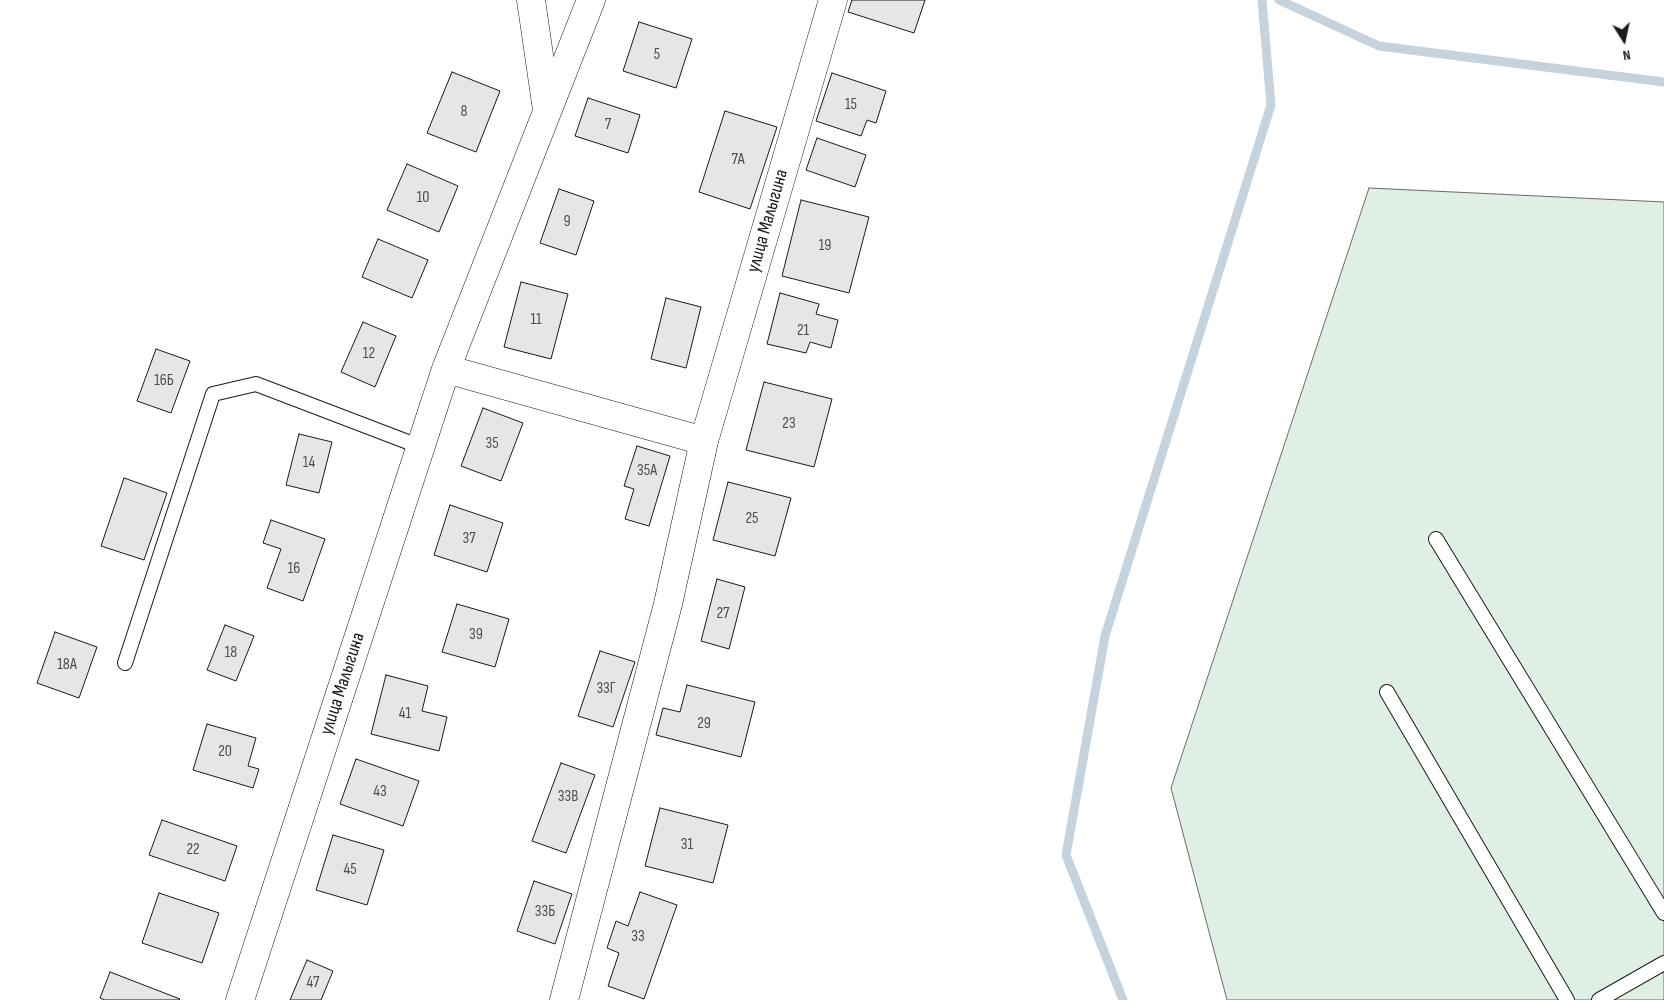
<!DOCTYPE html>
<html>
<head>
<meta charset="utf-8">
<style>
	body { margin:0 }
	#map { position:relative; width:1664px; height:1000px; overflow:hidden; background:#fff; font-family:"Sofia Sans Condensed",sans-serif }
	canvas { display:block }
	.north { position:absolute; left:1599px; top:15px; width:50px; height:50px; -webkit-text-stroke:4px #fff; paint-order:stroke; rotate:170deg; font-size:14px; font-weight:700; line-height:20px; text-align:center; color:#1a1a1a }
	.north::after { content:''; display:block; margin:auto; width:18px; height:22px; background:#1a1a1a; clip-path:polygon(50% 0,100% 100%,50% 72%,0 100%) }
</style>
</head>
<body>
<div id="map">
<canvas width="1664" height="1000"></canvas>
<div class="north">N</div>
</div>
<script>
const c = document.querySelector('canvas').getContext('2d');
c.lineJoin = 'round';
function fill(path, color) { c.fillStyle = color; c.fill(path, 'evenodd'); }
const poly = rows => new Path2D(rows.map(r => 'M' + r).join(''));
function trace(path, color, width, dash) { c.strokeStyle = color; c.lineWidth = width; c.lineCap = dash ? 'butt' : 'round'; c.setLineDash(dash || []); c.stroke(path); }
function write(font, color, halo, rows, align = 'center') {
  c.font = font + ' "Sofia Sans Condensed",sans-serif'; c.lineWidth = 4; c.setLineDash([]); c.textBaseline = 'middle'; c.strokeStyle = halo; c.fillStyle = color; for (const [text, x, y, turn = 0] of rows) {
    c.save(); c.translate(x, y); c.rotate((+turn || 0) * Math.PI / 180); c.textAlign = isNaN(turn) ? turn : align; if (halo) c.strokeText(text, 0, 0); c.fillText(text, 0, 0); c.restore();
  }
}
const green = poly([
	[1369,188,1664,202,1664,1000,1227,1000,1171,788,1369,188]
]);
fill(green, '#e0efe3');
trace(green, '#6a6a6a', 1);
trace(poly([
	[1279,0,1379,46,1664,82],
	[1123,1000,1066,855,1105,636,1271,105,1262,0]
]), '#c6d2dc', 9);
const building = poly([
	[852,0,925,0,914,33,848,12,852,0],
	[639,22,692,39,676,88,623,71,639,22],
	[452,72,500,91,476,152,427,133,452,72],
	[832,73,886,91,876,123,867,120,861,136,816,121,832,73],
	[588,98,640,115,628,153,575,136,588,98],
	[725,111,777,127,750,209,699,192,725,111],
	[817,138,866,155,855,187,806,170,817,138],
	[407,164,458,186,439,232,387,210,407,164],
	[559,189,594,201,576,255,540,243,559,189],
	[801,200,869,217,849,293,782,276,801,200],
	[378,239,428,260,412,298,362,277,378,239],
	[521,282,568,294,551,359,504,347,521,282],
	[780,293,819,304,816,314,838,320,831,348,810,342,806,353,767,344,780,293],
	[666,298,701,307,686,368,651,359,666,298],
	[363,322,396,336,375,387,341,372,363,322],
	[156,349,190,361,171,413,137,401,156,349],
	[764,382,832,399,814,467,746,450,764,382],
	[483,408,523,423,501,481,461,466,483,408],
	[299,434,332,442,319,493,286,485,299,434],
	[637,446,670,456,649,526,625,519,634,489,624,486,637,446],
	[124,478,167,493,144,560,101,546,124,478],
	[728,482,791,498,775,556,713,540,728,482],
	[450,505,503,523,487,572,434,555,450,505],
	[271,520,325,539,303,601,267,588,281,549,263,543,271,520],
	[717,579,745,587,729,649,701,641,717,579],
	[457,604,509,619,495,667,442,652,457,604],
	[225,625,254,636,236,681,207,670,225,625],
	[55,632,97,647,79,698,37,683,55,632],
	[600,651,635,662,613,727,578,716,600,651],
	[386,675,428,686,422,711,447,717,439,751,371,734,386,675],
	[687,685,755,702,741,757,656,735,663,708,680,712,687,685],
	[207,724,256,738,248,766,259,769,253,788,193,770,207,724],
	[356,759,419,781,403,826,340,804,356,759],
	[561,763,595,775,566,853,532,841,561,763],
	[660,808,728,825,713,883,645,866,660,808],
	[162,820,237,846,225,881,149,855,162,820],
	[333,835,384,850,367,905,316,890,333,835],
	[534,881,572,894,555,944,517,931,534,881],
	[640,892,677,905,644,999,608,986,619,953,607,948,616,921,628,926,640,892],
	[159,893,219,913,202,963,142,943,159,893],
	[307,960,333,971,321,1000,290,1000,307,960],
	[110,972,180,999,179,1000,105,1000,100,998,110,972]
]);
fill(building, '#e6e6e6');
trace(building, '#1a1a1a', 1);
const lane = poly([
	[1436,539,1664,913],
	[125,663,213,394,256,384,421,447],
	[1387,692,1567,1000],
	[1599,1000,1664,963]
]);
const street = poly([
	[531,0,547,110],
	[446,369,704,441],
	[240,1000,446,369,591,0],
	[564,1000,668,604,704,441,833,0]
]);
trace(lane, '#1a1a1a', 16);
trace(street, '#1a1a1a', 29);
trace(lane, '#fff', 14);
trace(street, '#fff', 28);
write('16px', '#4d4d4d', null, [
	["5",657,55],
	["15",851,105],
	["8",464,112],
	["7",608,125],
	["7А",738,160],
	["10",423,198],
	["9",567,222],
	["19",825,246],
	["11",536,320],
	["21",803,331],
	["12",369,354],
	["16Б",164,381],
	["23",789,424],
	["35",492,444],
	["14",309,463],
	["35А",647,471],
	["25",752,519],
	["37",469,539],
	["16",294,569],
	["27",723,614],
	["39",476,635],
	["18",231,653],
	["18А",67,665],
	["33Г",606,689],
	["41",405,714],
	["29",704,724],
	["20",225,752],
	["43",380,792],
	["33В",568,797],
	["31",687,845],
	["22",193,850],
	["45",350,870],
	["33Б",545,912],
	["33",638,937],
	["47",313,983]
]);
write('19px', '#1a1a1a', '#fff', [
	["улица Малыгина",768,221,-74],
	["улица Малыгина",343,684,-72]
]);
</script>
</body>
</html>
